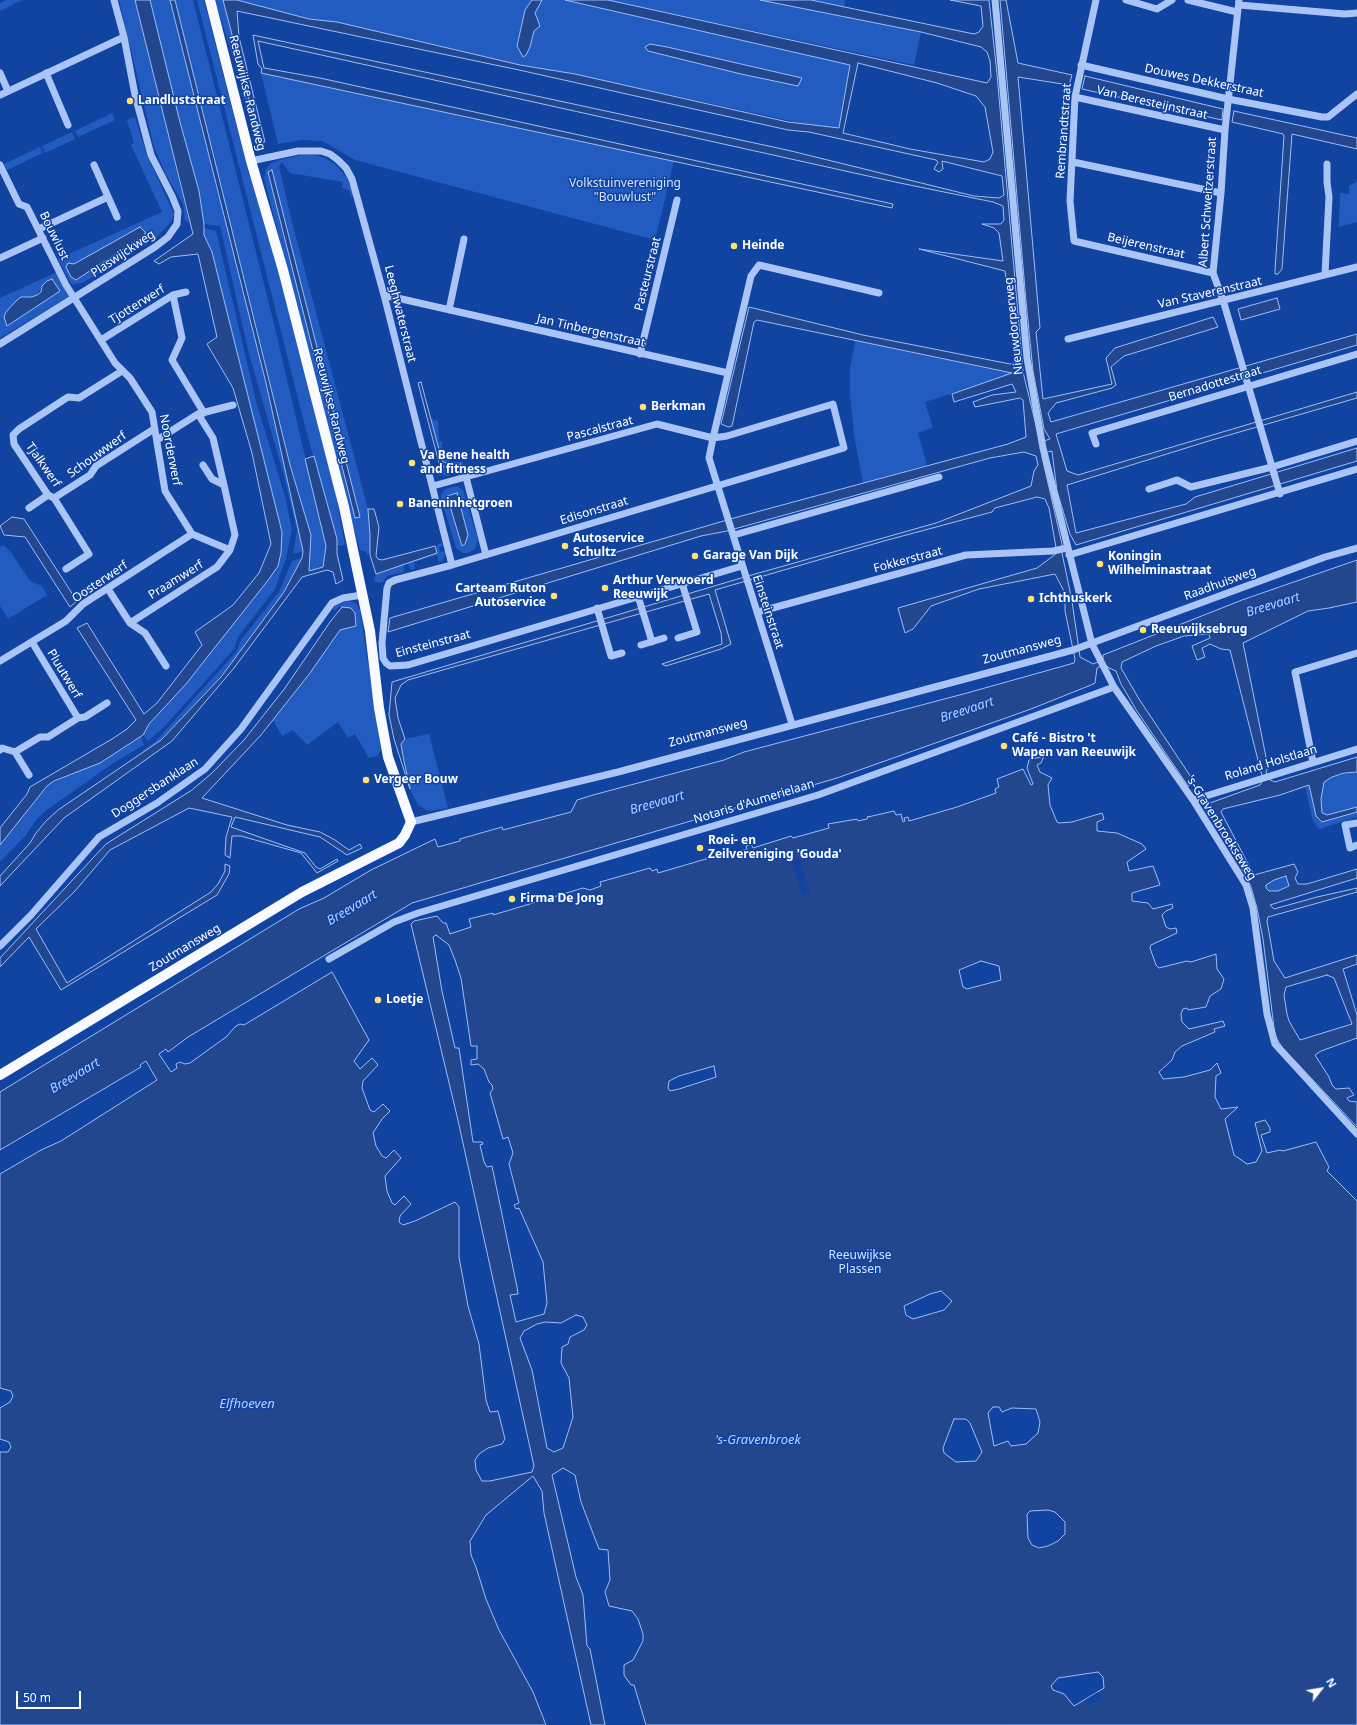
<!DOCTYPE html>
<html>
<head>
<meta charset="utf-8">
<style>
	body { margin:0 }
	#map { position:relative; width:1357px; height:1725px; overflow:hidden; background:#1143a1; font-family:"Noto Sans",sans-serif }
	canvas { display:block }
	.north { position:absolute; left:1301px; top:1669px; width:40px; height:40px; -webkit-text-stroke:3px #1143a1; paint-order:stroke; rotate:59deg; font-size:11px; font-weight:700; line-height:16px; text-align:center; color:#fff }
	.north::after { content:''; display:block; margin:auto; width:14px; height:18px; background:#fff; clip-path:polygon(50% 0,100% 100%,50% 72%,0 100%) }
	.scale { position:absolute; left:16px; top:1691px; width:65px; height:18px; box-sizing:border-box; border:2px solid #fff; border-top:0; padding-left:5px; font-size:12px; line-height:14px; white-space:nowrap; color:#fff; -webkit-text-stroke:3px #1143a1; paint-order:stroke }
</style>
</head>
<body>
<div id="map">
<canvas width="1357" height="1725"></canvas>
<div class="north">N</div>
<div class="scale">50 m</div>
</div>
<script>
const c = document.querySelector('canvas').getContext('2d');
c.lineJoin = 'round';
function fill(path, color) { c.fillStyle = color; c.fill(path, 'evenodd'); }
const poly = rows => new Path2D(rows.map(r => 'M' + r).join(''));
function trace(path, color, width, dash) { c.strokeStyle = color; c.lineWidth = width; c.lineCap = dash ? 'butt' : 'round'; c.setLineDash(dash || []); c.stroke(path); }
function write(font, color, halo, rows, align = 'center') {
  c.font = font + ' "Noto Sans",sans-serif'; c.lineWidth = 3; c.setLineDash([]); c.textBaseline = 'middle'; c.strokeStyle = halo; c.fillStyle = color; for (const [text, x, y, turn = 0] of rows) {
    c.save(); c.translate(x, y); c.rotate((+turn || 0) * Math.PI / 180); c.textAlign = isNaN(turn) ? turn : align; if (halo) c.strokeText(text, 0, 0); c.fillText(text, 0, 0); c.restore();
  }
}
fill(poly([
	[6,0,22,0,0,11,0,3],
	[119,0,135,0,189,222,185,221,183,204,165,173,154,147],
	[150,0,170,0,266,383,303,551,293,554,297,530,282,469,249,354,220,226,204,224,199,191,180,122],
	[175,0,193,0,274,324,326,546,323,567,311,571,309,571,311,535,290,465],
	[197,0,204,0,248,171,278,268,335,490,345,545,336,546,337,539,308,438],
	[215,0,223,0,262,148,257,144,253,133,236,67],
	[237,0,532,0,525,10,517,46,520,53,530,47,537,20,535,13,539,4,542,0,565,0,850,65,839,128,809,125,575,74,520,65,337,22,309,19],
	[650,44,667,47,802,78,741,74,648,51,645,47],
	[608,0,760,0,921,32,914,65],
	[811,0,845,0,844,7],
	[261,73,674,161,655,240,355,160,322,141,302,140,278,144],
	[112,113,115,120,78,137,75,131],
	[135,117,146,153,174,214,171,222,157,237,84,282,72,285,58,259,162,212,131,145,134,143,127,120],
	[145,235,76,280,68,263,74,265],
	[72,132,75,139,45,153,42,146],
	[40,147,43,153,7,170,4,164],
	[301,155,314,155,325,158,335,164,348,179,353,196,351,196,349,190,342,188,343,182,290,173,282,162,279,166,292,222,368,509,370,535,370,553,367,555,366,552,360,550,352,523,264,178,266,169,270,164,276,161],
	[272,170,360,517,359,517],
	[1357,181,1357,222,1339,227,1340,193,1349,194,1349,186],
	[204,228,216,231,257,405,285,496,292,530,286,558,275,589,238,637,234,649,164,727,148,741,143,735,149,724,186,684,278,566,282,532,212,252,204,235],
	[57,272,69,297,0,338,0,298],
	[42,286,60,291,7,326,4,317,6,312,16,301,21,297,32,297,37,295],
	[853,340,1013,374,925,402,933,428,918,433,927,465,863,483,854,435,850,395,850,368,855,343],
	[432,417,433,420,438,421,439,442,442,441,443,454,444,454,446,460,450,459,450,462,463,462,463,466,467,468,449,473,449,476,447,476,439,475,433,468,442,465,450,470,461,467,452,466,442,461,431,420],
	[457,486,463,490,478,540,475,549,468,553,463,553,456,548,441,498,441,494,445,489],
	[442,543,443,546,439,547,440,552,446,551,446,553,442,561,439,562,437,555,414,562,415,569,411,570,407,563,437,553,437,545],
	[3,545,10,551,30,581,42,586,47,595,8,619,0,606,0,547],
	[302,558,297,570,299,580,221,676,152,749,145,753,143,750,155,742,236,652,241,640,279,592,292,561],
	[404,564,404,572,387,576,383,582,379,583,374,581,376,574],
	[349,601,356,603,360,610,381,750,377,756,369,758,355,734,348,738,338,722,307,745,293,730,282,736,273,720,310,673,340,630,356,626,355,613,347,607,339,607,334,611,333,608,336,605],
	[429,734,448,808,428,811,418,805,410,789,401,744,405,739],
	[141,736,144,745,115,762,48,809,37,819,25,836,0,862,0,845,47,786,119,751],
	[1351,772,1357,772,1357,807,1327,815,1322,813,1321,799,1324,782,1332,777],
	[1309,785,1313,805,1320,820,1322,822,1357,812,1357,817,1319,829,1313,821,1305,787],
	[1286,876,1289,886,1278,891,1269,891,1266,888,1266,885,1274,880]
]), '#235cc0');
const water = poly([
	[135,0,150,0,180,122,199,191,204,224,204,235,212,252,282,532,281,553,278,566,269,579,186,684,149,724,143,735,100,763,54,781,47,786,0,845,0,828,27,794,30,787,112,739,127,729,136,720,77,628,87,623,144,714,157,703,202,645,195,632,233,605,259,573,271,544,252,453,233,388,207,344,217,337,198,254,171,257,159,264,154,261,193,234,135,0],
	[170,0,175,0,290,465,311,535,309,571,323,567,326,546,305,459,314,456,337,539,337,554,343,580,336,584,333,572,327,570,302,577,234,668,172,741,64,818,0,886,0,876,30,843,36,833,46,821,58,810,161,740,221,677,284,592,302,558,303,551,266,383,170,0],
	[223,0,237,0,309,19,337,22,520,65,575,74,788,122,839,128,850,65,565,0,608,0,987,83,991,77,990,61,987,52,981,47,921,32,760,0,811,0,974,34,979,32,983,26,981,6,950,0,989,0,997,74,1023,372,1040,442,1050,439,1044,429,1033,371,1026,301,1000,0,1006,0,1018,63,1072,75,1069,85,1018,77,1040,328,1036,332,1043,399,1112,384,1106,358,1115,348,1213,317,1218,327,1124,356,1111,367,1116,385,1112,388,1056,403,1048,413,1051,422,1357,334,1357,345,1056,434,1067,471,1078,475,1357,392,1357,398,1212,440,1067,485,1076,533,1186,504,1195,497,1357,448,1357,461,1076,545,1070,534,1057,491,1052,451,1043,453,1042,457,1062,544,1062,553,1072,601,1080,657,1093,664,1103,660,1103,655,1242,600,1357,560,1357,602,1329,608,1308,611,1243,643,1268,767,1266,772,1268,779,1275,782,1357,757,1357,772,1344,773,1332,777,1324,782,1321,799,1322,813,1327,815,1357,807,1357,812,1322,822,1316,816,1309,785,1280,795,1223,809,1221,812,1254,875,1294,864,1298,872,1295,878,1298,884,1307,884,1357,869,1357,878,1270,905,1274,909,1317,897,1357,888,1357,892,1268,917,1267,921,1274,961,1285,978,1357,955,1357,964,1343,969,1357,1015,1357,1038,1321,1051,1315,1055,1329,1077,1332,1085,1336,1089,1349,1088,1354,1095,1347,1098,1349,1101,1357,1102,1357,1127,1282,1047,1275,1036,1263,939,1257,908,1251,887,1240,865,1206,809,1210,803,1260,785,1263,780,1230,650,1221,649,1210,644,1202,648,1205,657,1197,660,1192,646,1210,638,1209,634,1184,636,1156,646,1122,662,1121,668,1139,699,1195,783,1188,786,1137,711,1121,684,1116,671,1109,668,1105,664,1097,668,1095,683,1091,685,1031,709,837,778,412,903,188,1037,168,1052,166,1049,159,1054,171,1072,177,1068,176,1064,180,1062,185,1064,190,1063,226,1037,236,1026,240,1024,244,1025,332,972,369,1040,354,1061,360,1069,372,1058,378,1065,363,1081,362,1088,370,1110,374,1112,383,1104,390,1111,382,1119,373,1133,376,1146,382,1156,386,1158,394,1150,401,1158,385,1176,387,1191,392,1203,395,1205,404,1196,411,1204,400,1216,399,1222,403,1225,415,1221,455,1202,459,1207,459,1257,468,1306,479,1344,486,1400,490,1412,498,1411,505,1439,502,1444,488,1448,479,1454,475,1460,476,1470,482,1481,490,1481,532,1472,534,1466,457,1116,411,924,414,921,437,916,443,923,446,923,450,934,471,927,469,919,493,913,493,915,583,888,590,890,601,886,600,882,650,868,652,871,657,869,658,873,716,856,717,859,747,849,746,846,751,844,753,848,791,836,793,838,829,828,828,824,857,819,858,821,867,819,868,816,868,817,894,811,896,815,901,814,903,822,905,821,904,818,908,817,909,821,957,807,996,793,995,789,999,787,997,779,1023,769,1031,785,1033,784,1027,768,1029,760,1044,756,1041,763,1037,765,1040,772,1052,778,1048,785,1050,805,1057,822,1059,823,1072,822,1102,813,1104,819,1097,822,1097,831,1117,833,1142,844,1146,849,1127,862,1129,871,1153,866,1160,885,1132,893,1132,901,1148,903,1153,909,1172,904,1173,908,1166,911,1162,915,1166,927,1170,929,1176,928,1177,933,1151,945,1150,948,1156,965,1159,968,1187,961,1191,962,1216,954,1217,969,1224,979,1221,989,1210,996,1206,1007,1188,1010,1187,1008,1183,1009,1181,1014,1182,1022,1189,1029,1223,1021,1225,1026,1214,1029,1215,1032,1182,1046,1175,1052,1172,1060,1159,1072,1163,1079,1184,1077,1210,1070,1217,1063,1221,1073,1216,1076,1215,1097,1221,1109,1238,1107,1225,1119,1234,1155,1247,1164,1256,1162,1262,1151,1255,1123,1265,1120,1270,1128,1270,1132,1261,1135,1267,1153,1280,1150,1283,1151,1316,1142,1329,1167,1327,1171,1357,1201,1357,1725,646,1725,634,1685,631,1685,624,1675,624,1665,633,1660,643,1641,643,1634,638,1619,632,1611,609,1606,605,1592,610,1580,608,1550,599,1549,581,1502,575,1475,563,1468,552,1475,576,1577,583,1595,587,1646,590,1649,605,1725,591,1725,544,1513,542,1491,533,1476,486,1515,470,1541,471,1555,476,1567,486,1599,499,1630,533,1692,546,1725,0,1725,0,1452,8,1452,11,1447,9,1442,0,1439,0,1408,10,1402,13,1396,11,1391,0,1388,0,1174,41,1150,61,1141,157,1080,146,1061,140,1065,141,1067,0,1150,0,1092,299,909,324,898,371,870,435,839,438,847,460,841,460,839,502,827,503,830,571,812,577,800,593,795,724,760,744,752,967,693,1074,663,1075,659,1065,611,1065,593,1055,574,979,589,931,606,913,629,905,633,898,608,1037,568,1057,553,1049,508,1045,499,1037,497,995,508,992,512,884,541,715,590,731,644,721,649,666,666,662,664,722,644,721,633,709,594,408,680,401,685,395,698,398,718,405,739,401,744,403,756,410,789,394,739,389,715,392,682,741,578,936,523,1031,486,1034,471,1038,465,1036,456,1024,452,990,458,727,531,701,536,388,632,390,618,734,518,1008,444,1026,437,1023,400,1020,398,975,407,973,402,992,395,1016,392,1012,384,954,402,952,394,1012,373,757,320,754,322,732,426,728,427,721,424,749,307,863,335,1010,364,1016,362,1005,271,919,249,1003,261,999,233,994,228,982,224,1001,224,1004,220,1003,206,993,202,895,182,258,41,264,68,320,78,893,204,892,208,261,73,262,69,258,64,253,35,787,150,974,196,999,198,1004,195,1002,176,942,161,943,169,939,172,934,169,938,162,936,160,809,132,788,130,519,70,237,11,239,37,265,142,260,142,223,0],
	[858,63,937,83,976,96,985,107,993,152,990,159,984,162,910,149,843,133,858,63],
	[1286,876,1289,886,1278,891,1269,891,1266,888,1266,885,1274,880,1286,876],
	[436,935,449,945,455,960,461,978,471,1046,477,1046,477,1059,471,1060,471,1065,478,1064,484,1069,489,1082,492,1085,493,1089,490,1093,503,1139,508,1137,513,1153,509,1164,519,1203,514,1205,516,1209,519,1208,543,1262,547,1303,544,1314,516,1322,510,1295,518,1294,517,1287,492,1166,487,1167,484,1162,480,1145,483,1144,482,1142,473,1142,459,1048,455,1048,442,991,433,937,436,935],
	[981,961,999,966,1001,980,967,989,963,987,959,970,981,961],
	[1327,975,1334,978,1352,1024,1300,1040,1289,1021,1287,1014,1284,995,1286,987,1327,975],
	[714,1066,716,1077,679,1089,670,1091,668,1088,669,1081,679,1076,714,1066],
	[941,1291,952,1301,944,1310,913,1319,906,1315,904,1306,930,1294,941,1291],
	[576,1315,583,1317,587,1325,584,1330,570,1337,568,1344,562,1347,561,1363,569,1378,573,1417,563,1448,554,1452,547,1448,532,1370,520,1338,524,1331,537,1324,545,1322,561,1323,576,1315],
	[993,1407,999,1407,1002,1412,1012,1408,1036,1409,1040,1422,1038,1433,1026,1444,1011,1446,1008,1441,994,1446,988,1413,993,1407],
	[954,1419,966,1419,970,1423,982,1452,976,1461,956,1462,944,1453,943,1448,954,1419],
	[1048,1510,1055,1512,1065,1522,1065,1534,1058,1541,1048,1546,1039,1548,1032,1545,1028,1538,1027,1514,1030,1511,1048,1510],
	[1098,1672,1103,1677,1104,1688,1074,1706,1064,1694,1053,1690,1051,1686,1058,1678,1098,1672],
	[532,0,542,0,535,13,540,26,534,31,530,47,526,55,523,57,517,46,525,10,532,0],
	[650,44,667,47,802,78,798,86,741,74,648,51,645,47,650,44],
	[1085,76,1223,109,1222,120,1082,89,1085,76],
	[1234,111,1357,138,1357,149,1292,134,1282,269,1278,274,1275,274,1275,270,1284,136,1283,134,1232,122,1234,111],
	[272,170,303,292,360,517,355,518,268,172,272,170],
	[140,227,145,232,145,235,76,280,71,277,66,267,68,263,74,264,140,227],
	[52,279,60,291,7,326,4,317,6,312,16,301,21,297,32,297,37,295,41,292,42,286,47,281,52,279],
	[1277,298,1280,309,1241,320,1238,309,1277,298],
	[421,382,442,461,452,466,461,464,461,467,450,470,439,463,418,383,421,382],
	[457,493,468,535,465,544,462,546,447,496,457,493],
	[368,509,374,509,379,527,376,556,378,559,382,560,435,546,437,553,376,574,370,555,370,535,368,509],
	[12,517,24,519,77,601,70,607,25,537,4,535,0,526,12,517],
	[342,607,351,608,355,613,356,626,340,630,310,673,261,735,202,798,287,825,320,832,335,840,349,850,360,844,362,848,347,855,320,837,235,817,231,827,305,853,316,867,320,869,337,859,338,861,317,873,301,853,241,836,232,836,230,858,225,855,226,837,232,817,189,808,110,850,75,891,36,929,67,983,211,892,218,884,225,871,225,864,230,866,229,874,217,895,61,990,29,937,0,967,0,958,106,844,192,790,212,773,244,740,285,688,330,622,342,607]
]);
fill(water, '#22478f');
trace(water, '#9cbef9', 1);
fill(poly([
	[799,858,810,893,802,895,792,861],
	[1098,1692,1102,1698,1089,1705,1085,1700]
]), '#1143a1');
trace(poly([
	[995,0,1027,358,1043,448,1092,644,1114,687,1193,800,1246,885,1253,908,1267,1014,1275,1044,1357,1134],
	[1096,0,1075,97,1070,201,1074,241,1213,273],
	[1126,0,1157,9,1172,0],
	[1188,0,1237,12],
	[1239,0,1225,130,1221,193,1213,273,1223,300,1280,494],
	[1239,5,1345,14,1357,13],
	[1081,65,1228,99,1322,117,1328,117,1357,94],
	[0,73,8,91],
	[46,73,68,125],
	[0,95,124,37],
	[1075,97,1225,130],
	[251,161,298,151,321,151,330,154,338,160,346,168,352,179,384,295,452,565],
	[1073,162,1221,193],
	[0,165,19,204,27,207,66,285,115,363,130,378,152,412,165,491,192,534,230,550],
	[94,165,117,217],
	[39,229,108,197],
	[0,258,43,238],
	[1325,274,1329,197,1327,182,1327,164],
	[173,295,182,338,172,360,204,413],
	[384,295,728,373],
	[449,310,464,239],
	[1068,339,1357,267],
	[101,340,173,295,186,292],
	[0,344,155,247,168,237,177,224,178,211,172,196,151,155,135,95,124,37,114,0],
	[640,354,677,200],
	[198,414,213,438,224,485],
	[157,440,198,414,233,405],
	[1096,444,1092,433,1357,354],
	[466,477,486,555],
	[433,486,657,424,713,438,727,436,833,404,844,448,452,565,395,580,389,583,387,588,382,643,383,658,386,663,390,666,408,665,742,566],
	[1149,489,1177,480,1191,487,1272,467,1357,441],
	[54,498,90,475,96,466,154,429],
	[29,508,48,495],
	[734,535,939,477],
	[1069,555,1357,469],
	[66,569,89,554,54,498,48,495,14,444,13,435,19,429,68,397,79,398,122,371],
	[108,589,130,623,145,633,166,666],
	[638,596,652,642],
	[597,608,611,656,622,653],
	[758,612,966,555,1053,551,1067,548],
	[130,623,217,567,230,550,235,535,224,485,212,479,203,465],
	[678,638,697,632,682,583],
	[641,645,664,638],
	[0,661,66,621,83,604,192,534],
	[78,718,85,717,107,703],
	[792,724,709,458,713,438,751,276,759,265,879,293],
	[0,750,2,748,15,752,40,737,48,737,78,718,32,642],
	[15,752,29,775],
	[1313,762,1295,672,1357,653],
	[1193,800,1357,749],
	[411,822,618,772,1073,650,1325,557,1357,548],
	[1357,823,1345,825,1350,848,1357,845],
	[0,946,31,915,99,837,157,803,205,769,241,729,332,603,343,598,362,595],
	[329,959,394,922,418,913,818,795,1114,687]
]), '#aac5f5', 7);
trace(poly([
	[0,1075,302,892,399,843,405,835,411,822,388,757,379,708,370,631,344,507,283,270,251,161,210,0]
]), '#f8faff', 10);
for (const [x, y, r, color] of [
	[130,101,4,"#ffe36e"],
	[734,246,4,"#ffe36e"],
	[643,407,4,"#ffe36e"],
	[412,463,4,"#ffe36e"],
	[400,504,4,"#ffe36e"],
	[565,546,4,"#ffe36e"],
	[695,556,4,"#ffe36e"],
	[1100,564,4,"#ffe36e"],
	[605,588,4,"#ffe36e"],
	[554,596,4,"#ffe36e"],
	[1031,599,4,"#ffe36e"],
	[1143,630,4,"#ffe36e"],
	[1004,746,4,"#ffe36e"],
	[366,780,4,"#ffe36e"],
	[700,848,4,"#ffe36e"],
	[512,899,4,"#ffe36e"],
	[378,1000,4,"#ffe36e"]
]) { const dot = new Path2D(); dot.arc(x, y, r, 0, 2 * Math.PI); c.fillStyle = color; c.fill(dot); trace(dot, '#1143a1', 1.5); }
write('12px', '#fff', '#1143a1', [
	["Douwes Dekkerstraat",1204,81,12],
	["Reeuwijkse Randweg",247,93,76],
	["Van Beresteijnstraat",1152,103,13],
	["Rembrandtstraat",1064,131,-86],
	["Albert Schweitzerstraat",1208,202,-86],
	["Bouwlust",54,236,64],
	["Beijerenstraat",1146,246,13],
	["Plaswijckweg",123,254,-34],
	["Pasteurstraat",648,274,-76],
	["Van Staverenstraat",1210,293,-13],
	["Tjotterwerf",137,305,-32],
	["Leeghwaterstraat",400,314,76],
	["Nieuwdorperweg",1014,326,-96],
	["Jan Tinbergenstraat",591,331,13],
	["Bernadottestraat",1215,384,-17],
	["Reeuwijkse Randweg",331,406,76],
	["Pascalstraat",600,429,-15],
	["Noorderwerf",170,450,79],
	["Schouwwerf",97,455,-36],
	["Tjalkwerf",43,465,55],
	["Edisonstraat",594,511,-17],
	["Fokkerstraat",908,560,-15],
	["Praamwerf",176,580,-32],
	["Oosterwerf",100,582,-34],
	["Raadhuisweg",1220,584,-20],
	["Einsteinstraat",768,612,72],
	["Einsteinstraat",433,644,-15],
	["Zoutmansweg",1022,650,-15],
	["Pluutwerf",64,674,59],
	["Zoutmansweg",708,733,-15],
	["Roland Holstlaan",1271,763,-17],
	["Doggersbanklaan",155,788,-33],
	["Notaris d'Aumerielaan",754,802,-17],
	["'s-Gravenbroekseweg",1221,828,58],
	["Zoutmansweg",185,948,-31]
]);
write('bold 12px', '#fff', '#1143a1', [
	["Landluststraat",138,101],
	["Heinde",742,246],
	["Berkman",651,407],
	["Va Bene health",420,456],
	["and fitness",420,470],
	["Baneninhetgroen",408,504],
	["Autoservice",573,539],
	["Schultz",573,553],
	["Garage Van Dijk",703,556],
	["Koningin",1108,557],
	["Wilhelminastraat",1108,571],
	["Arthur Verwoerd",613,581],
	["Reeuwijk",613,595],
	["Carteam Ruton",546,589,"right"],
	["Autoservice",546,603,"right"],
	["Ichthuskerk",1039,599],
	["Reeuwijksebrug",1151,630],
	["Café - Bistro 't",1012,739],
	["Wapen van Reeuwijk",1012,753],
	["Vergeer Bouw",374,780],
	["Roei- en",708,841],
	["Zeilvereniging 'Gouda'",708,855],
	["Firma De Jong",520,899],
	["Loetje",386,1000]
], 'left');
write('12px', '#d3e3fe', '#1143a1', [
	["Volkstuinvereniging",625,184],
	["\"Bouwlust\"",625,198],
	["Reeuwijkse",860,1256],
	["Plassen",860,1270]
]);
write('italic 13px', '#b7d0fb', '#1143a1', [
	["Breevaart",1273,605,-17],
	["Breevaart",967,710,-18],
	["Breevaart",657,803,-16],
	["Breevaart",352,908,-31],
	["Breevaart",75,1076,-31],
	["Elfhoeven",247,1404],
	["'s-Gravenbroek",758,1440]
]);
</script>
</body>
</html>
